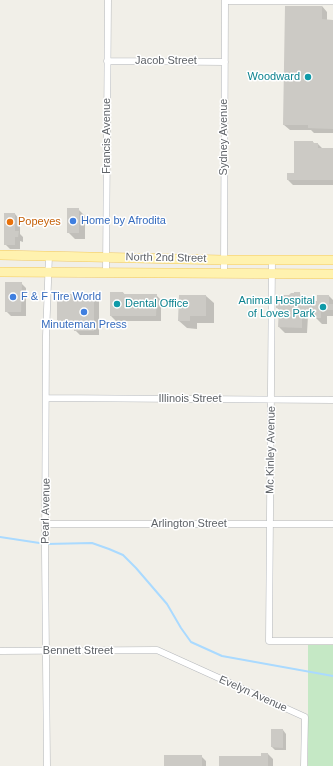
<!DOCTYPE html>
<html>
<head>
<meta charset="utf-8">
<style>
	body { margin:0 }
	canvas { display:block; background:#f1efe8 }
</style>
</head>
<body>
<canvas width="333" height="766"></canvas>
<script>
const c = document.querySelector('canvas').getContext('2d');
c.lineJoin = 'round';
function fill(path, color) { c.fillStyle = color; c.fill(path, 'evenodd'); }
const poly = rows => new Path2D(rows.map(r => 'M' + r).join(''));
function trace(path, color, width, dash) { c.strokeStyle = color; c.lineWidth = width; c.lineCap = dash ? 'butt' : 'round'; c.setLineDash(dash || []); c.stroke(path); }
function write(font, color, halo, rows, align = 'center') {
  c.font = font + ' Helvetica,sans-serif'; c.lineWidth = 3; c.setLineDash([]); c.textBaseline = 'middle'; c.strokeStyle = halo; c.fillStyle = color; for (const [text, x, y, turn = 0] of rows) {
    c.save(); c.translate(x, y); c.rotate((+turn || 0) * Math.PI / 180); c.textAlign = isNaN(turn) ? turn : align; if (halo) c.strokeText(text, 0, 0); c.fillText(text, 0, 0); c.restore();
  }
}
fill(poly([
	[308,645,333,645,333,766,308,766]
]), '#c5e8c5');
fill(poly([
	[322,6,327,12,327,20,333,21,333,133,314,133,311,130,290,130,284,125],
	[313,142,315,144,318,144,323,149,333,149,333,185,293,185,288,180,295,174],
	[78,209,85,216,85,239,75,239,68,232],
	[5,214,15,214,20,220,20,234,23,237,23,242,20,241,20,249,10,249,5,244],
	[21,283,26,288,26,316,11,316,6,311],
	[111,293,123,293,126,295,156,295,161,300,161,321,116,321,111,316],
	[299,293,307,302,318,302,329,296,333,300,333,316,327,316,327,324,322,324,316,318,316,316,308,316,307,333,285,333,279,327,280,310,277,308,290,296],
	[94,295,99,300,99,335,80,335,75,330,75,327,70,325,63,325,58,320],
	[180,296,206,296,214,303,214,323,197,323,197,329,187,328,179,321],
	[272,730,283,730,286,734,286,750,275,750,272,747],
	[268,754,273,759,273,766,220,766,262,757],
	[201,756,206,761,206,766,165,766]
]), '#0003');
trace(poly([
	[0,537,46,544,92,543,109,549,123,555,136,568,167,604,181,628,191,642,222,656,333,676]
]), '#aadaff', 2);
fill(poly([
	[285,6,322,6,322,19,333,20,333,129,308,128,308,125,283,125],
	[294,141,313,141,313,143,318,143,318,148,333,148,333,180,287,180,287,173,294,173],
	[67,208,79,208,79,233,67,233],
	[4,213,15,213,15,231,19,231,18,237,15,237,15,245,4,245],
	[5,282,22,282,21,312,5,312],
	[110,292,123,292,124,294,157,294,156,316,110,316],
	[294,292,300,292,300,296,303,296,302,301,317,301,317,295,329,295,329,304,333,304,333,310,321,310,321,318,315,318,315,310,302,311,302,328,278,327,279,308,276,308,276,300,279,300,279,297,282,295,289,295,291,293,294,293],
	[57,294,94,294,94,331,74,331,74,322,67,322,67,320,57,320],
	[179,295,206,295,206,316,190,316,190,321,178,321],
	[271,729,283,729,283,748,271,747],
	[261,753,268,753,268,766,219,766,219,756,261,756],
	[164,755,202,755,202,766,164,766]
]), '#cccac5');
const minor = poly([
	[225,1,333,1],
	[107,61,225,62],
	[272,260,269,641,333,641],
	[106,272,108,0],
	[224,274,225,0],
	[46,398,333,400],
	[46,524,333,524],
	[0,651,157,650,305,717,304,766],
	[47,766,45,551,46,336,49,256]
]);
const primary = poly([
	[0,255,224,260,333,260],
	[0,272,333,274]
]);
trace(minor, '#b5b8bc', 7);
trace(primary, '#f2c960', 10);
trace(minor, '#fff', 6);
trace(primary, '#fff2af', 9);
for (const [x, y, r, color] of [
	[308,77,4,"#0f9aa8"],
	[73,221,4,"#3f7fe0"],
	[10,222,4,"#e8710a"],
	[13,297,4,"#3f7fe0"],
	[117,304,4,"#0f9aa8"],
	[323,307,4,"#0f9aa8"],
	[84,312,4,"#3f7fe0"]
]) { const dot = new Path2D(); dot.arc(x, y, r, 0, 2 * Math.PI); c.fillStyle = color; c.fill(dot); trace(dot, '#fff', 1.5); }
write('11px', '#5f6368', '#fff', [
	["Jacob Street",166,61],
	["Francis Avenue",107,136,-90],
	["Sydney Avenue",224,137,-90],
	["North 2nd Street",166,258,1],
	["Illinois Street",190,399],
	["Mc Kinley Avenue",271,450,-89],
	["Pearl Avenue",46,511,-89],
	["Arlington Street",189,524],
	["Bennett Street",78,651],
	["Evelyn Avenue",253,694,24]
]);
write('11px', '#0d838f', '#fff', [
	["Woodward",300,77],
	["Animal Hospital",315,301],
	["of Loves Park",315,314],
	["Dental Office",125,304,"left"]
], 'right');
write('11px', '#366cbe', '#fff', [
	["Home by Afrodita",81,221],
	["F & F Tire World",21,297],
	["Minuteman Press",84,325,"center"]
], 'left');
write('11px', '#c56008', '#fff', [
	["Popeyes",18,222]
], 'left');
</script>
</body>
</html>
